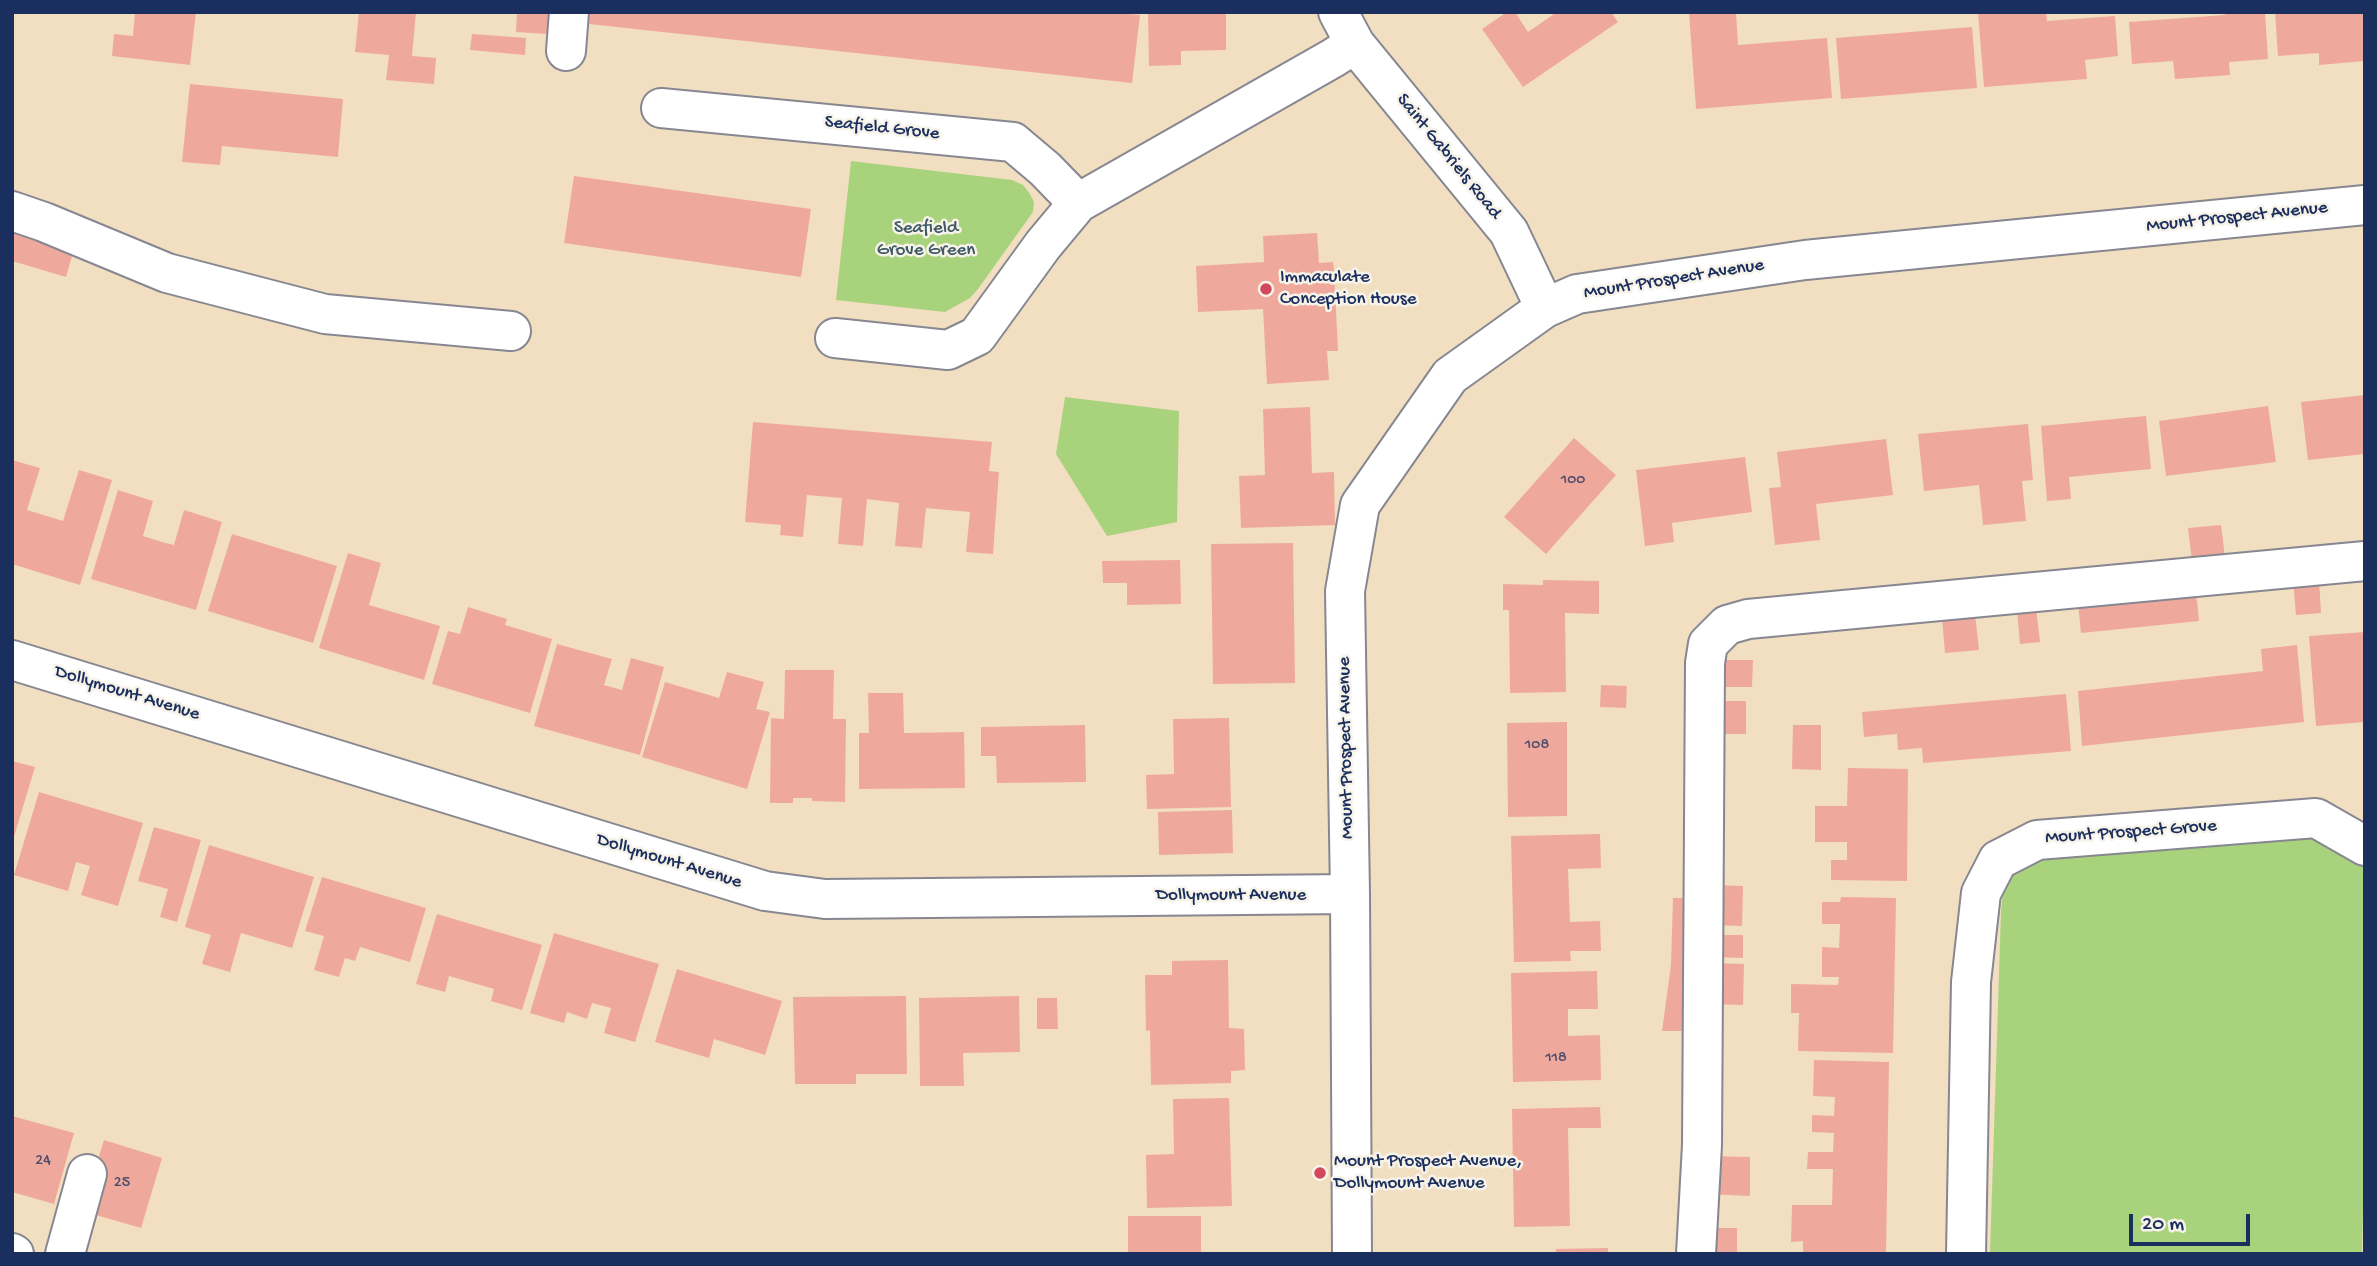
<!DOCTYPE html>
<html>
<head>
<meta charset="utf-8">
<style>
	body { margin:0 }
	#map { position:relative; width:2377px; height:1266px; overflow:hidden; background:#f2dfc2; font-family:"Gochi Hand",sans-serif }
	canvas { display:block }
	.frame { position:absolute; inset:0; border:14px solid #1b2f5e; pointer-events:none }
	.scale { position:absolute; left:2129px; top:1214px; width:121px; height:32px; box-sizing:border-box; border:4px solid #1b2f5e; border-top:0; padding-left:9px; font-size:21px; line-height:24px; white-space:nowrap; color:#1b2f5e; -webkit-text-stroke:5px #f7f3e8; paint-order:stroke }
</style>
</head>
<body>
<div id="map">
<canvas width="2377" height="1266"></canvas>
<div class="frame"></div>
<div class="scale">20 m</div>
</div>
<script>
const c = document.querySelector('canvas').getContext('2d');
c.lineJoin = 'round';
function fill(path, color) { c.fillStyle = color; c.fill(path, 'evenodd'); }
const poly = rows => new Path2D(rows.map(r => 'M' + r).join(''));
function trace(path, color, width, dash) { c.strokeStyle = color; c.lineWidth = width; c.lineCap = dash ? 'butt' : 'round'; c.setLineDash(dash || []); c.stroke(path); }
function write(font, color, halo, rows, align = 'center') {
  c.font = font + ' "Gochi Hand",sans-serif'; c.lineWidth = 5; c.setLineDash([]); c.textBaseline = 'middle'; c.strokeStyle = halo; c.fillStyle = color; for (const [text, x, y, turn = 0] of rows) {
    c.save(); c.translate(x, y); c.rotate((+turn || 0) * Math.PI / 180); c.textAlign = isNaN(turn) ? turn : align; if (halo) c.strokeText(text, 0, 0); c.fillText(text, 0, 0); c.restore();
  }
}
fill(poly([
	[851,161,1012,180,1023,185,1030,194,1034,202,1033,212,978,289,970,298,945,312,836,300],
	[1065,397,1179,411,1177,522,1107,536,1056,454],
	[2315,830,2365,859,2365,1119,2362,1254,1990,1254,2001,912,2003,889,2011,876,2022,864,2038,858]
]), '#a9d27d');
fill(poly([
	[135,12,196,12,190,65,112,56,114,34,133,36],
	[359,12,416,12,412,56,436,58,434,84,386,80,389,55,355,52],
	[517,12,549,12,548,34,516,32],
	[590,12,1110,12,1140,15,1132,83,589,24],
	[1148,12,1226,12,1226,50,1181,51,1181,65,1149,66],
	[1507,12,1515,12,1528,32,1557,12,1611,12,1618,22,1523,87,1482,29],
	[1689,12,1736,12,1738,45,1827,38,1832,98,1696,109],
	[1978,12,2046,12,2047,21,2115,16,2118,56,2085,60,2087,79,1984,87],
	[2224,12,2265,12,2268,59,2229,62,2230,75,2175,79,2173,61,2132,64,2129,22,2225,15],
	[2275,12,2365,12,2365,61,2319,65,2319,53,2278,56],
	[1972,27,1977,88,1841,99,1836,38],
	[472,34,526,38,525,55,470,50],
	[190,84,343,99,338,157,222,146,220,165,182,162],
	[574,176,811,209,801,277,564,243],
	[12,231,74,249,66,277,12,261],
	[1317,233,1319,263,1333,262,1334,270,1338,351,1327,351,1329,380,1267,384,1263,309,1198,312,1196,266,1264,262,1263,236],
	[2365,395,2365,454,2308,460,2301,402],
	[2268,406,2276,462,2166,476,2159,421],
	[1310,407,1312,473,1334,472,1335,525,1241,528,1239,476,1265,475,1263,409],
	[2146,416,2151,469,2069,477,2071,499,2047,501,2041,426],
	[753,422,992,442,989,471,999,472,993,554,966,552,970,512,926,508,922,548,895,546,899,503,867,499,863,546,838,544,842,498,807,495,803,537,780,535,781,525,745,522],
	[2028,424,2033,480,2022,481,2026,521,1983,525,1979,485,1924,491,1918,434],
	[1574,438,1616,475,1546,554,1504,517],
	[1886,439,1893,495,1816,504,1820,540,1775,545,1769,488,1781,487,1777,452],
	[1745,457,1752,512,1672,523,1674,542,1645,546,1636,470],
	[12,460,40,468,27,510,63,521,79,470,112,480,80,585,12,564],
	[118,490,153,501,143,536,162,542,174,545,184,510,222,522,196,610,91,579],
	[2221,525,2225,557,2192,561,2188,528],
	[232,534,337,566,313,643,208,611],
	[1293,543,1295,683,1213,684,1211,544],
	[348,553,381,563,369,605,440,626,424,680,319,648],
	[1180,560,1181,604,1127,605,1127,583,1103,583,1102,561],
	[2319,579,2321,613,2296,615,2293,580],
	[1543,580,1599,581,1599,614,1565,613,1566,692,1510,693,1509,610,1503,610,1503,584,1543,585],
	[2196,592,2199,621,2081,633,2078,604],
	[468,607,507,619,505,625,552,639,530,713,432,684,448,631,460,634],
	[2036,608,2040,642,2020,644,2017,610],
	[1975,614,1979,650,1945,653,1942,618],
	[2365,632,2365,722,2316,726,2309,636],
	[557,644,612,659,604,685,622,690,631,658,664,667,640,755,534,726],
	[2297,645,2304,722,2082,746,2078,691,2263,671,2261,649],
	[1718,660,1753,660,1752,687,1718,687],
	[785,670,834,670,833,719,846,719,845,802,812,801,812,798,793,798,793,803,770,803,771,718,784,719],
	[727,672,764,682,756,709,770,712,747,789,642,757,665,682,719,698],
	[1601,685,1627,686,1626,708,1600,707],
	[868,693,903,693,904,733,964,732,965,788,859,789,859,733,869,733],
	[2066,694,2071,751,1923,763,1922,748,1898,750,1897,734,1864,737,1862,712],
	[1715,701,1746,701,1746,734,1715,734],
	[1229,718,1231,807,1147,809,1146,775,1174,774,1173,719],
	[1567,722,1567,816,1508,817,1507,723],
	[1085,725,1086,782,997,783,996,756,981,756,981,727],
	[1793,725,1821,725,1821,770,1792,769],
	[12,761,35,767,13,840,12,840],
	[1848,768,1908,769,1907,881,1831,880,1831,860,1847,860,1847,842,1815,842,1815,806,1847,806],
	[39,792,143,823,118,906,81,895,90,866,76,862,68,891,14,875],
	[1232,810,1233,853,1159,855,1158,812],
	[154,827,201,840,177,922,160,917,168,889,138,881],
	[1600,834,1601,868,1568,869,1570,922,1600,921,1601,951,1570,951,1571,961,1514,962,1511,836],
	[209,845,314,877,292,948,241,933,230,972,202,964,211,935,185,927],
	[322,877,426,908,410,962,360,947,355,961,345,958,339,977,314,970,324,936,305,931],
	[1710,885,1743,886,1742,926,1709,925],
	[1841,897,1896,898,1893,1053,1798,1051,1799,1013,1791,1013,1791,984,1838,985,1839,977,1822,977,1822,947,1839,948,1840,924,1822,924,1822,902,1840,902],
	[1673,898,1696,898,1686,1031,1662,1031,1671,965],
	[437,914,542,945,522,1010,491,1001,494,989,449,976,445,992,416,984],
	[554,933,659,964,635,1042,604,1033,611,1008,592,1003,587,1019,567,1012,564,1023,530,1013],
	[1708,935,1743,935,1743,958,1708,957],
	[1228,960,1229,1028,1244,1029,1245,1070,1231,1071,1231,1083,1151,1085,1150,1030,1146,1031,1145,975,1172,975,1172,961],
	[1708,963,1744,964,1743,1005,1707,1004],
	[677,969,782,1001,765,1055,714,1039,709,1058,655,1042],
	[1597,971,1598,1009,1568,1009,1568,1036,1600,1035,1601,1080,1513,1082,1511,973],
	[906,996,907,1074,856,1074,856,1084,795,1084,793,997],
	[1019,996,1020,1052,963,1053,964,1086,920,1086,919,998],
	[1037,998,1057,998,1058,1029,1037,1029],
	[1814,1060,1889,1062,1886,1254,1803,1254,1803,1241,1791,1242,1792,1205,1832,1205,1833,1169,1807,1169,1808,1152,1833,1152,1834,1133,1812,1132,1812,1115,1834,1116,1835,1097,1813,1096],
	[1229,1098,1232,1206,1147,1208,1146,1155,1174,1154,1173,1099],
	[1600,1107,1601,1128,1568,1128,1570,1226,1514,1227,1512,1109],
	[12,1116,74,1133,54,1204,12,1192],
	[104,1140,162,1158,141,1228,82,1211],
	[1709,1156,1750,1157,1750,1196,1708,1194],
	[1128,1216,1201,1216,1201,1254,1128,1254],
	[1707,1228,1737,1228,1737,1254,1707,1254],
	[1608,1248,1608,1254,1556,1254,1556,1249]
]), '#efa99c');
const minor = poly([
	[1338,12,1355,44,1509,232,1545,308],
	[566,51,569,12],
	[661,108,1013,142,1045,169,1078,203],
	[12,211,44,222,167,273,325,314,511,331],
	[835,338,948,350,977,336,1043,245,1078,203,1333,58,1355,44],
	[12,660,765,891,825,899,1350,894],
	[12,1253,14,1254],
	[65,1254,87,1174],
	[1352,1254,1350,894,1345,591,1360,505,1450,376,1545,308,1577,294,1805,260,2365,205],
	[1696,1254,1702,1145,1705,663,1708,644,1727,625,1748,619,2365,561],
	[1966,1254,1971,982,1981,893,1998,860,2037,840,2316,818,2365,846]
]);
trace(minor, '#868790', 42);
trace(minor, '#fff', 38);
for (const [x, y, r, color] of [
	[1266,289,7,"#d1495b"],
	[1320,1173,7,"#d1495b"]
]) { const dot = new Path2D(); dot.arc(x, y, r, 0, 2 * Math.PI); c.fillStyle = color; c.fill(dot); trace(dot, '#f7f3e8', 2.5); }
write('16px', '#504e6e', null, [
	["100",1573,481],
	["108",1537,746],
	["118",1556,1059],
	["24",43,1162],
	["25",122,1184]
]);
write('19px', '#1b2f5e', '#f7f3e8', [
	["Seafield Grove",882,129,6],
	["Saint Gabriels Road",1448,157,51],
	["Mount Prospect Avenue",2237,218,-6],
	["Mount Prospect Avenue",1674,280,-9],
	["Dollymount Avenue",127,694,17],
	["Mount Prospect Avenue",1347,748,-91],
	["Mount Prospect Grove",2131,833,-4],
	["Dollymount Avenue",669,862,17],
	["Dollymount Avenue",1231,896]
]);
write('19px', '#3e5866', '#f7f3e8', [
	["Seafield",926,229],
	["Grove Green",926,251]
]);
write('19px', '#1b2f5e', '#f7f3e8', [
	["Immaculate",1280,278],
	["Conception House",1280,300],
	["Mount Prospect Avenue,",1334,1162],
	["Dollymount Avenue",1334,1184]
], 'left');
</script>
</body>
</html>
